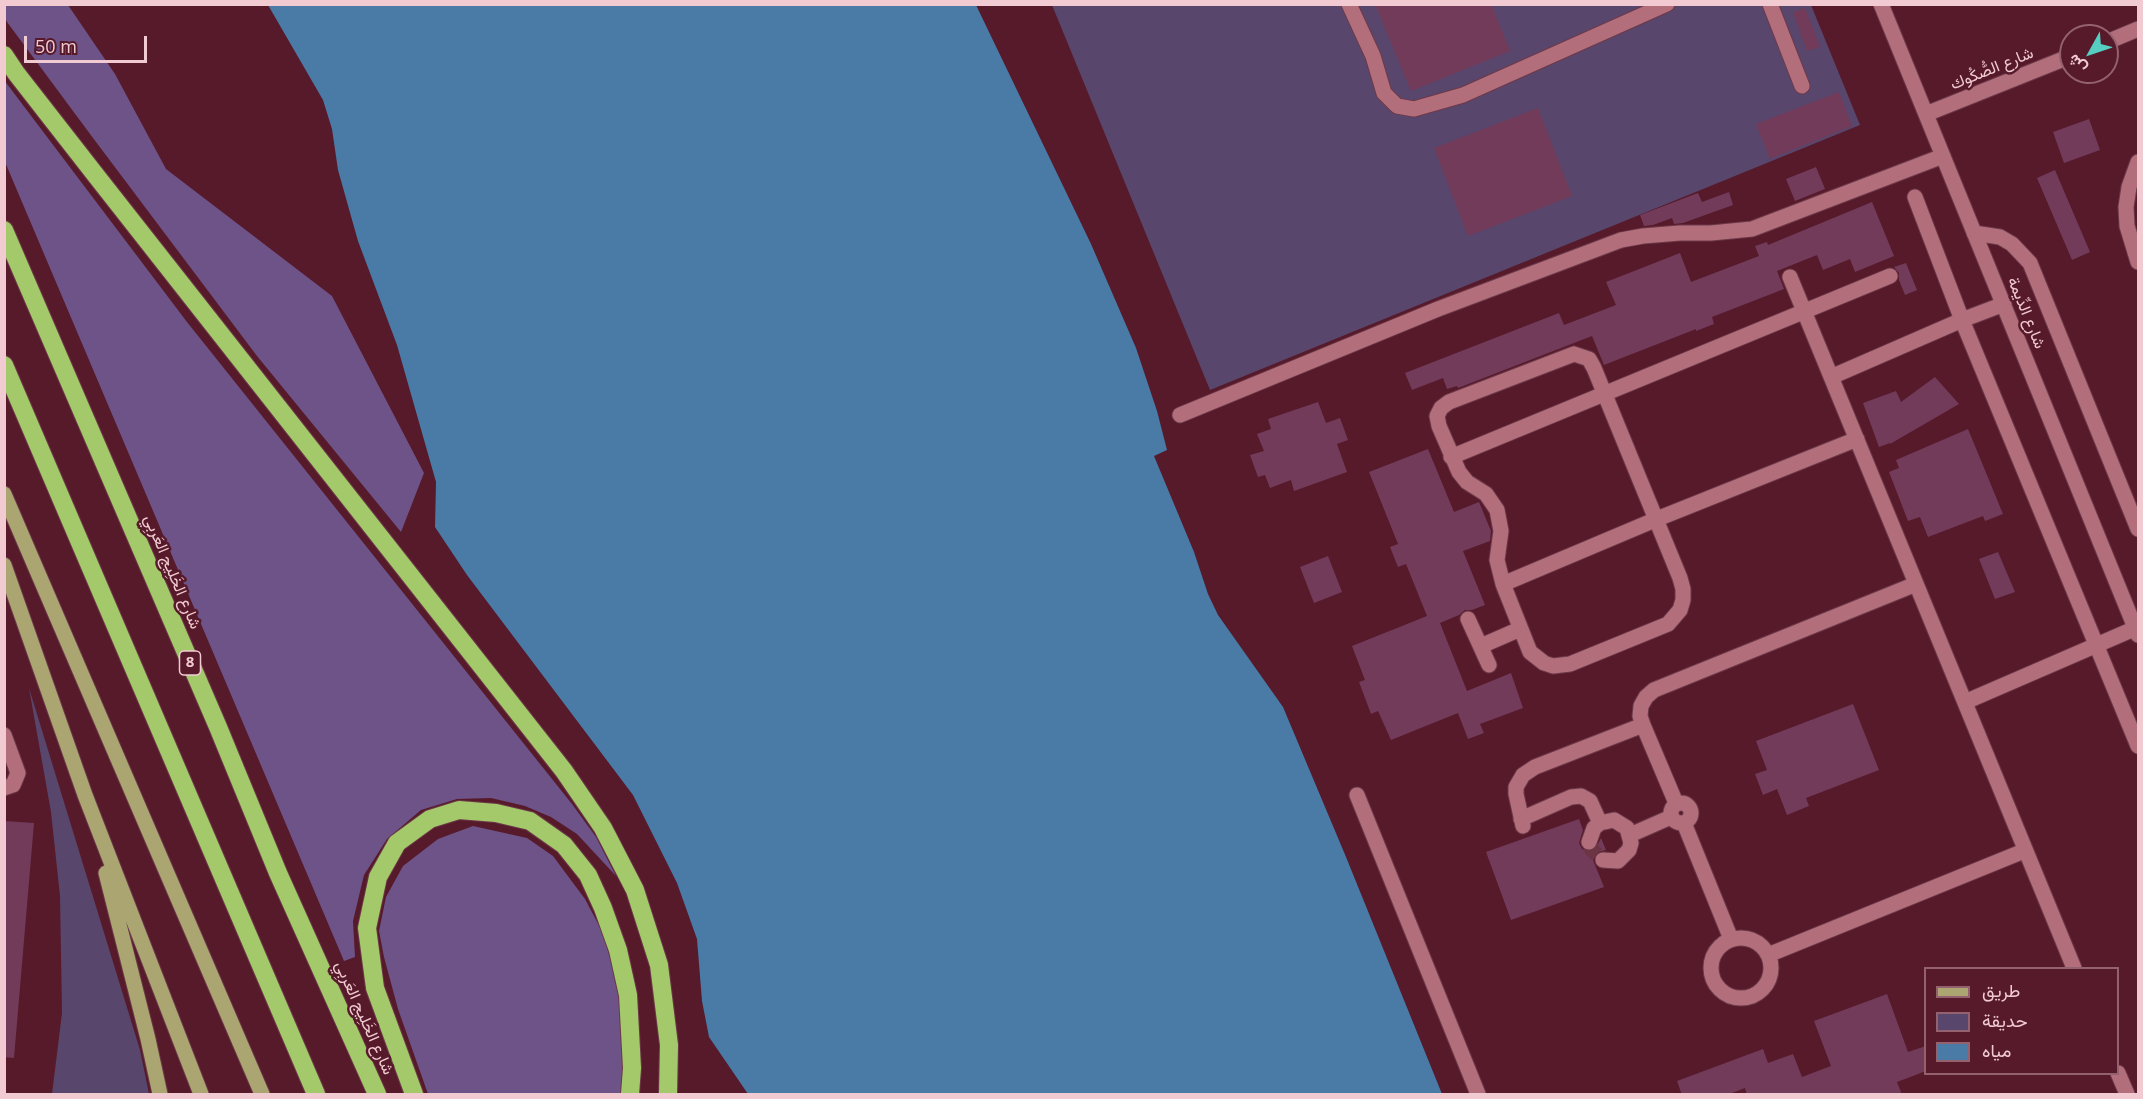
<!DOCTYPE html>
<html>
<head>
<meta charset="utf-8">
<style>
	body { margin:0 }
	#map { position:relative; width:2143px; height:1099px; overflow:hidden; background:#561a2b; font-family:"Open Sans",Vazirmatn,sans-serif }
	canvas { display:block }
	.frame { position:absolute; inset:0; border:6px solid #f2cbd2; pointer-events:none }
	.legend { position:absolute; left:1924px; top:967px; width:195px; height:108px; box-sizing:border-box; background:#561a2b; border:2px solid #94616e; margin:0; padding:8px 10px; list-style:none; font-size:18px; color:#f2cbd2 }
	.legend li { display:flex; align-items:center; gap:12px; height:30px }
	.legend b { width:30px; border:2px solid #94616e }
	.north { position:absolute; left:2059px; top:24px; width:60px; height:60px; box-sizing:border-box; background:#561a2b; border:2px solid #94616e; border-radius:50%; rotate:230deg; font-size:16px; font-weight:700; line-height:24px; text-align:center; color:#f2cbd2 }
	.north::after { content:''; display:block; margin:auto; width:21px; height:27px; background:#56cec2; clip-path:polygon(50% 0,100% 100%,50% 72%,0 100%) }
	.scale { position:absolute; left:24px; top:36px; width:123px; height:27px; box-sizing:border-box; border:3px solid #f2cbd2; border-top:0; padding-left:8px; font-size:18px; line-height:21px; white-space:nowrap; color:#f2cbd2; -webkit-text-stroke:4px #561a2b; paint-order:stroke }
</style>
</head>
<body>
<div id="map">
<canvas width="2143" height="1099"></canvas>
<div class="frame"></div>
<ul class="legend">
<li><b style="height:8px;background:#aaa571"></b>طريق</li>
<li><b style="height:16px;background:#59466c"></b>حديقة</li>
<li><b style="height:16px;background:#497ba6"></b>مياه</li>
</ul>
<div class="north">ش</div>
<div class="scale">50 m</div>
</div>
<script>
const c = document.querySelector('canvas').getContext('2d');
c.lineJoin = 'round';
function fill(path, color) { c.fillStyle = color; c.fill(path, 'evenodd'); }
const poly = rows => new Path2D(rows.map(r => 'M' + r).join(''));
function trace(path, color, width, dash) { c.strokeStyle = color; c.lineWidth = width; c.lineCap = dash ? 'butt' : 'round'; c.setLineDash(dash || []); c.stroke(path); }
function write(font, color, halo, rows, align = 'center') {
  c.font = font + ' "Open Sans",Vazirmatn,sans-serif'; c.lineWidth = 5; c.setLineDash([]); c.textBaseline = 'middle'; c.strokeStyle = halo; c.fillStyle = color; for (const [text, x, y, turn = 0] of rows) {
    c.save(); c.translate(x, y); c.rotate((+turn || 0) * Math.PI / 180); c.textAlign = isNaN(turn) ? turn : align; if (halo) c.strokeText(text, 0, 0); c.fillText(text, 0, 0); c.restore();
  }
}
fill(poly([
	[1052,5,1811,5,1860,125,1210,390],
	[29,688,140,1050,149,1094,52,1094,62,1013,60,896,51,812]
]), '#59466c');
fill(poly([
	[5,4,68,5,115,74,166,169,332,296,424,473,401,532,257,356,93,138,7,22,5,18],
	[4,80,187,322,572,804,596,837,616,876,577,834,551,817,525,806,491,798,457,799,421,810,387,839,364,875,353,921,355,957,344,961,5,162],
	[473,826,527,838,553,856,585,899,603,933,623,1004,623,1094,428,1094,398,1009,384,957,379,931,386,897,403,866,438,839]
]), '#6d5387');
fill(poly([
	[268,5,976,5,1091,244,1136,348,1157,411,1167,450,1154,456,1194,552,1208,594,1218,615,1283,707,1346,857,1442,1094,748,1094,709,1037,702,1001,697,939,677,883,633,795,467,575,435,527,436,482,397,345,358,241,338,170,332,129,323,100]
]), '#497ba6');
fill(poly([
	[1375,4,1491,4,1510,51,1411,91],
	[1805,8,1820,47,1807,51,1793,12],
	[1839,92,1852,126,1770,159,1756,124],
	[1538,108,1572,196,1468,236,1434,148],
	[2089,119,2100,150,2064,163,2053,132],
	[1816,167,1825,189,1795,201,1786,179],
	[2055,170,2090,252,2072,260,2037,178],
	[1729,192,1733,205,1683,223,1674,224,1672,218,1653,225,1644,226,1640,215,1698,193,1702,202],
	[1872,202,1894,256,1855,272,1850,259,1823,270,1817,255,1777,271,1784,289,1712,317,1714,324,1696,331,1696,329,1604,365,1592,336,1458,388,1457,386,1447,389,1443,378,1412,390,1405,373,1559,313,1564,325,1616,305,1606,282,1680,253,1691,282,1759,256,1755,246,1767,242,1768,245],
	[1906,263,1917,290,1905,295,1899,280,1899,273,1894,267],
	[1935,377,1959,404,1890,444,1890,443,1879,447,1863,403,1896,391,1901,402],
	[1318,402,1326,423,1340,418,1348,440,1337,444,1347,472,1294,491,1291,480,1270,488,1265,475,1258,477,1250,455,1264,451,1257,434,1271,429,1268,419],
	[1968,429,2003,514,1985,521,1983,516,1928,537,1920,517,1908,521,1889,472,1899,468,1896,460],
	[1428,449,1454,512,1479,502,1491,531,1490,541,1463,551,1485,605,1472,610,1465,610,1459,615,1440,623,1467,691,1511,673,1523,708,1480,724,1484,733,1468,739,1458,713,1391,740,1378,711,1371,714,1359,682,1365,680,1352,646,1427,616,1406,564,1398,567,1390,547,1398,544,1369,472],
	[1998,552,2015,592,1995,599,1979,559],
	[1328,556,1342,592,1314,603,1300,567],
	[1853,704,1879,770,1806,798,1809,806,1787,815,1777,789,1763,795,1755,774,1767,770,1756,741],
	[1579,819,1583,830,1579,843,1582,849,1586,851,1595,850,1601,838,1606,850,1598,852,1593,860,1604,887,1511,920,1486,852],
	[4,821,34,823,14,1058,4,1057],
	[1887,994,1908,1052,1926,1046,1926,1071,1897,1082,1902,1095,1747,1095,1745,1088,1727,1095,1682,1095,1677,1081,1763,1049,1768,1063,1793,1054,1802,1077,1831,1066,1814,1021]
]), '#733b5a');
trace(poly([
	[1589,842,1592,850,1603,860]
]), '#6d3544', 15, [15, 8]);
const minor = poly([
	[1349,4,1373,56,1384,93,1397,106,1414,109,1463,95,1667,4],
	[1770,4,1802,86],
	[1881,4,2138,635],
	[2107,42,2138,29],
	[1926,114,2071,56],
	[2138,162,2129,187,2126,207,2127,226,2138,262],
	[1915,197,1962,320,2138,746],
	[1974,233,2000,237,2012,244,2030,263,2138,529],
	[1790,277,2074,968],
	[1574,354,1589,359,1594,368,1680,578,1683,589,1683,600,1680,610,1668,624,1570,664,1553,666,1544,663,1530,652,1503,584,1497,560,1501,531,1497,510,1486,494,1467,482,1459,472,1439,426,1437,416,1441,408,1449,402,1574,354],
	[1831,377,1962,320,2004,304],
	[1180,415,1438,309,1621,240,1643,236,1680,233,1711,233,1752,229,1943,156],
	[1451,457,1890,276],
	[1503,584,1657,519,1857,439],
	[1468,619,1489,665],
	[1481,646,1520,629],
	[1965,702,2136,628],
	[4,735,18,773,13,785,4,788],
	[1357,795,1478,1094],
	'1671 813a10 10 0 1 1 20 0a10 10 0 1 1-20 0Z',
	[1676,803,1643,725,1640,716,1641,706,1646,697,1654,690,1916,584],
	[1521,819,1571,797,1581,796,1590,801,1600,823],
	[1684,823,1731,939],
	[1523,826,1516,794,1516,787,1523,775,1535,767,1643,725],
	[1630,835,1671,817],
	[1589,842,1594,828,1600,823,1614,820,1627,828,1631,843,1629,850,1618,861,1603,860],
	'1711 968a30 30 0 1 1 60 0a30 30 0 1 1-60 0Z',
	[1768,955,2024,851],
	[2118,1073,2127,1094]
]);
const major = poly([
	[4,494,262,1094],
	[4,565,85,795,201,1094],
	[106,873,148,1039,160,1094]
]);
const highway = poly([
	[4,55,16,73,94,173,564,771,603,828,635,890,659,965,669,1045,668,1094],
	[4,230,218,727,278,873,377,1094],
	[4,365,316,1094],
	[414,1094,375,988,367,928,378,877,397,843,430,819,459,810,496,813,530,821,564,845,588,875,603,908,618,950,628,995,632,1068,630,1094]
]);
trace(minor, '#6c3948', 17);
trace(major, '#6c3948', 17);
trace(highway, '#6c3948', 20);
trace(minor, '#b36e7c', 15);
trace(major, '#aaa571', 15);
trace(highway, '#a4c96a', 18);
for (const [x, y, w] of [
	[190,663,21]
]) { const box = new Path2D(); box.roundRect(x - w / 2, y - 12, w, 24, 4.5); c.fillStyle = '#561a2b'; c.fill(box); trace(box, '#f2cbd2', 1.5); }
write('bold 15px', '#f2cbd2', null, [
	["8",190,663]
]);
write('16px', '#f2cbd2', '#561a2b', [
	["شارع الصُّكُوك",1992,69,-22],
	["شارع الدِّيمة",2026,313,68],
	["شارع الخَلِيج العَربِي",172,572,67],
	["شارع الخَلِيج العَربِي",364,1018,66]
]);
</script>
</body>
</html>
